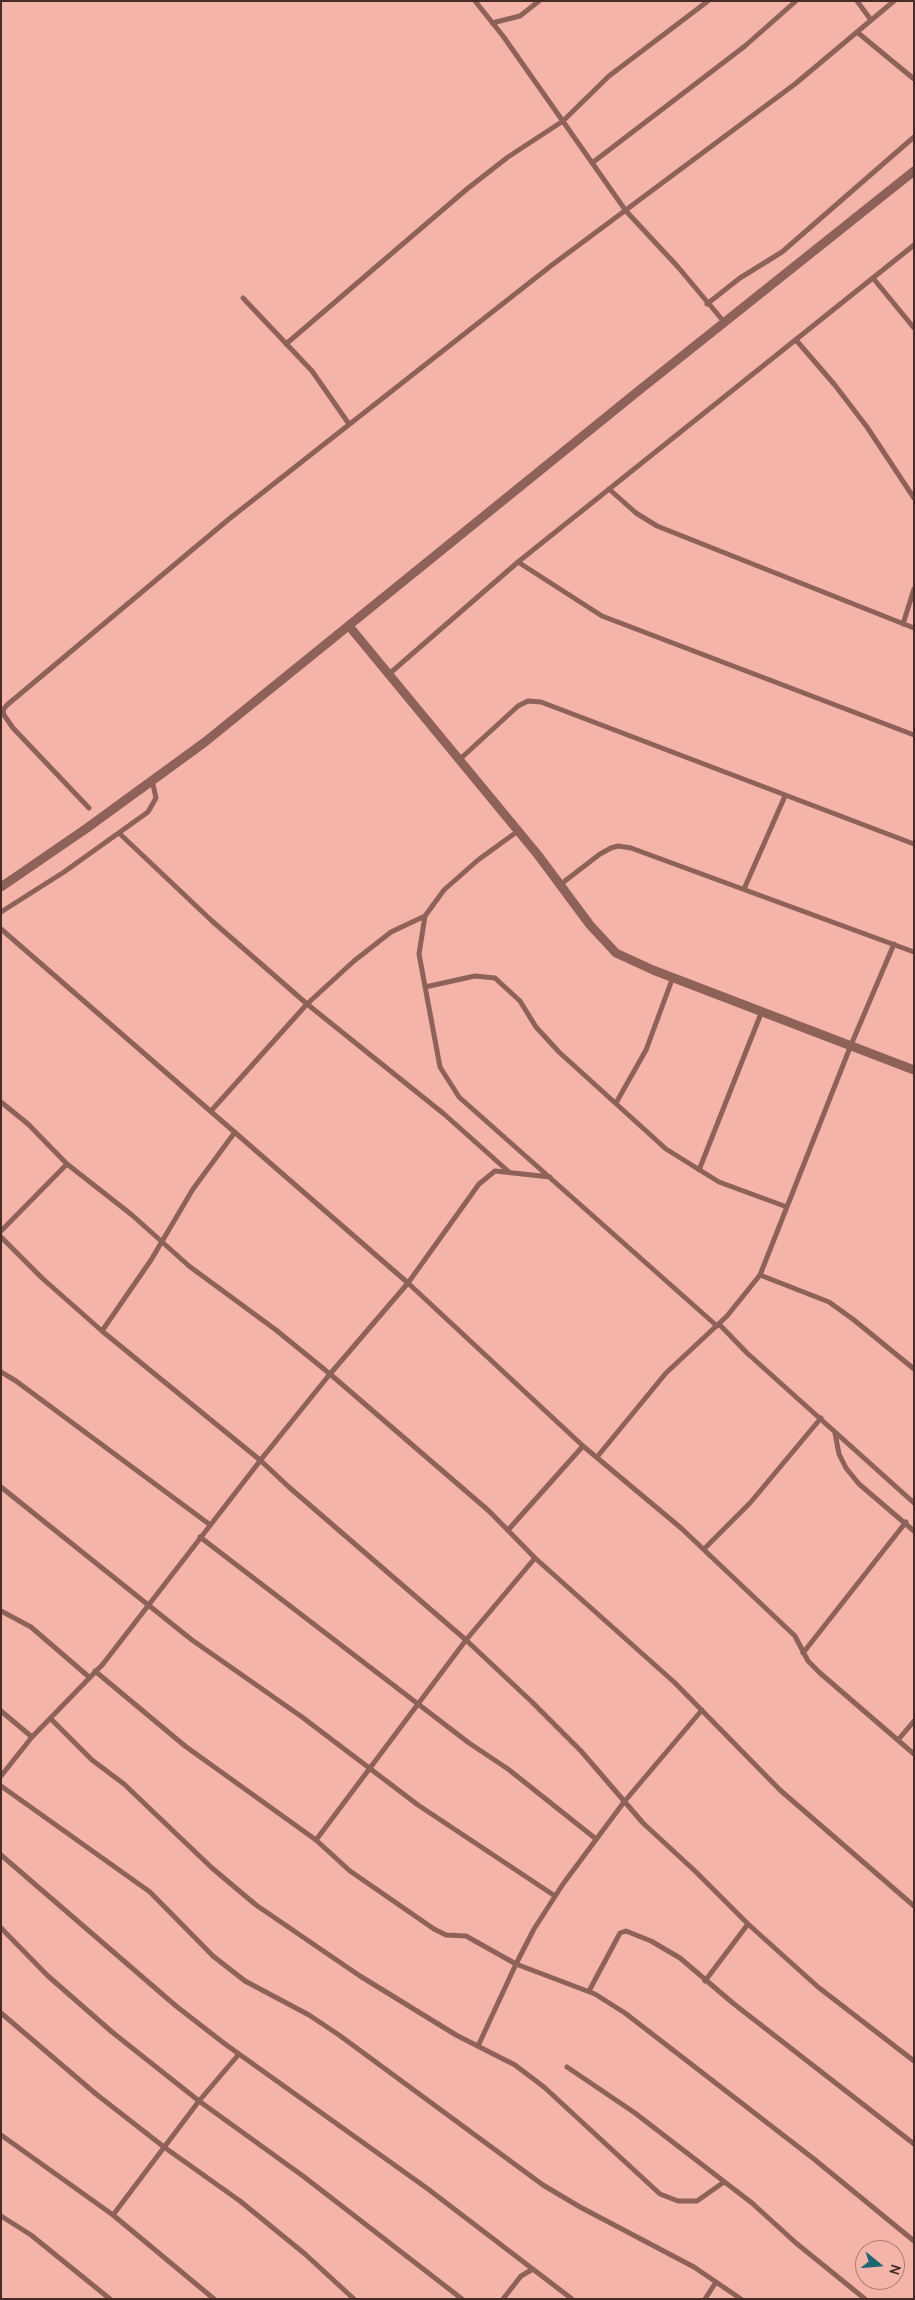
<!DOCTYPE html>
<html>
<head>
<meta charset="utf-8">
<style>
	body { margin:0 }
	#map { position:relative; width:915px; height:2300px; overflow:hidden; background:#f4b4a9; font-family:Overpass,sans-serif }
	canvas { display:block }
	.frame { position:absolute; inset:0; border:2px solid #452c27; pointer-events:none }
	.north { position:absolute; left:855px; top:2240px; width:50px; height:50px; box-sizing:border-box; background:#f4b4a9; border:1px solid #ae7e75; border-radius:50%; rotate:107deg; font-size:14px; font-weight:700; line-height:20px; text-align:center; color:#452c27 }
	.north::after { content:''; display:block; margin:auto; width:18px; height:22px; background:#1e6874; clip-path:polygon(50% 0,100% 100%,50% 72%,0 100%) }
</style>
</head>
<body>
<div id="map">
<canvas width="915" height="2300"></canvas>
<div class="frame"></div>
<div class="north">N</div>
</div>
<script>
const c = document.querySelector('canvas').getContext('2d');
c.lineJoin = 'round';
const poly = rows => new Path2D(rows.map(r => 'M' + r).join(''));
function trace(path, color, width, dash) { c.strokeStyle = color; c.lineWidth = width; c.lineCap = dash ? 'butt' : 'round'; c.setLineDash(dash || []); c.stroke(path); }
trace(poly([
	[475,1,503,36,626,211,678,267,725,323],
	[857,1,871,20],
	[492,23,520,16,539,1],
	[857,32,914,79],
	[592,163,745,46,796,1],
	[873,278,914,328],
	[243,298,312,371,349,424],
	[707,304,740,278,782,252,914,137],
	[796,340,834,384,867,427,914,498],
	[286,344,467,189,508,157,563,121,609,76,708,1],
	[609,489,636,513,657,526,914,628],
	[518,562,602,616,914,735],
	[903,624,914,589],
	[389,674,518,562,914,245],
	[459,760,518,706,528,701,541,702,914,844],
	[89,808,13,728,4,715,3,710,7,705,229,519,552,265,795,84,894,1],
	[518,831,478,860,444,890,425,916,419,954,440,1067,459,1097,717,1326],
	[119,833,212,921,307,1004,444,1114,509,1172],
	[561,884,600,854,611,848,618,846,631,848,914,952],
	[744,889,785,796],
	[1,912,64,872,148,812,156,798,152,780],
	[1,929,408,1283,583,1446,681,1528,795,1636,808,1661,820,1673,914,1754],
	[425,987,475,976,495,978,520,1001,536,1027,559,1052,666,1149,719,1182,787,1207],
	[1,1102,28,1124,67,1164,132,1215,189,1266,276,1330,330,1374,489,1511,535,1558,674,1682,780,1790,914,1906],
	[616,1103,646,1050,673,977],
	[211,1111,307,1004,354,961,391,932,425,916],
	[699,1170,762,1011],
	[1,1231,67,1164],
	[1,1237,42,1278,102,1331,260,1460,290,1488,466,1640,532,1702,581,1751,643,1823,696,1872,748,1924,818,1987,914,2061],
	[760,1275,829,1302,854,1320,914,1369],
	[719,1324,747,1353,914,1503],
	[102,1331,151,1260,193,1189,235,1132],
	[1,1372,16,1381,209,1524],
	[835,1433,839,1454,846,1468,859,1484,914,1531],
	[597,1457,666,1373,727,1316,760,1275,851,1045,894,944],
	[1,1487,192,1640,302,1717,418,1805,555,1896],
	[509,1529,583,1446],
	[200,1537,469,1743,508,1769,596,1839],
	[704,1549,750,1503,821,1418],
	[1,1611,31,1627,89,1677],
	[803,1653,906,1522],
	[95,1671,185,1746,316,1840,350,1871,434,1929,446,1935,466,1936,516,1964,595,1994,625,2013,814,2159,914,2241],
	[1,1711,32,1737],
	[51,1719,92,1760,124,1784,212,1868,256,1905,360,1976,456,2035,515,2065,544,2087,660,2194,678,2201,697,2201,724,2182],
	[898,1740,914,1721],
	[1,1776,32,1737,103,1664,263,1457,330,1374,408,1283,479,1184,495,1171,550,1177],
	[1,1786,150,1892,213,1956,245,1981,309,2015,339,2035,543,2185,580,2207,694,2267,741,2299],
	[316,1840,466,1640,535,1558],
	[1,1855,176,2006,225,2044,428,2189,572,2299],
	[1,1928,48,1976,112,2032,199,2101,303,2176,462,2299],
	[705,1981,748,1924],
	[589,1991,620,1933,626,1931,651,1941,680,1958,734,2004,914,2144],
	[1,2013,96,2094,164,2147,240,2201,305,2254,354,2299],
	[478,2046,516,1964,534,1929,563,1884,624,1802,702,1710],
	[567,2067,635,2113,752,2203,796,2243,865,2299],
	[1,2135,113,2215,214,2299],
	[113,2215,199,2101,239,2054],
	[1,2216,31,2235,110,2299],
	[503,2299,521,2276,533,2269],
	[705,2299,716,2282]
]), '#8e6159', 5);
trace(poly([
	[349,626,538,855,590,925,616,953,653,970,914,1070],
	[1,887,87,828,205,742,637,392,914,171]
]), '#8e6159', 9);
</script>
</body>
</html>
